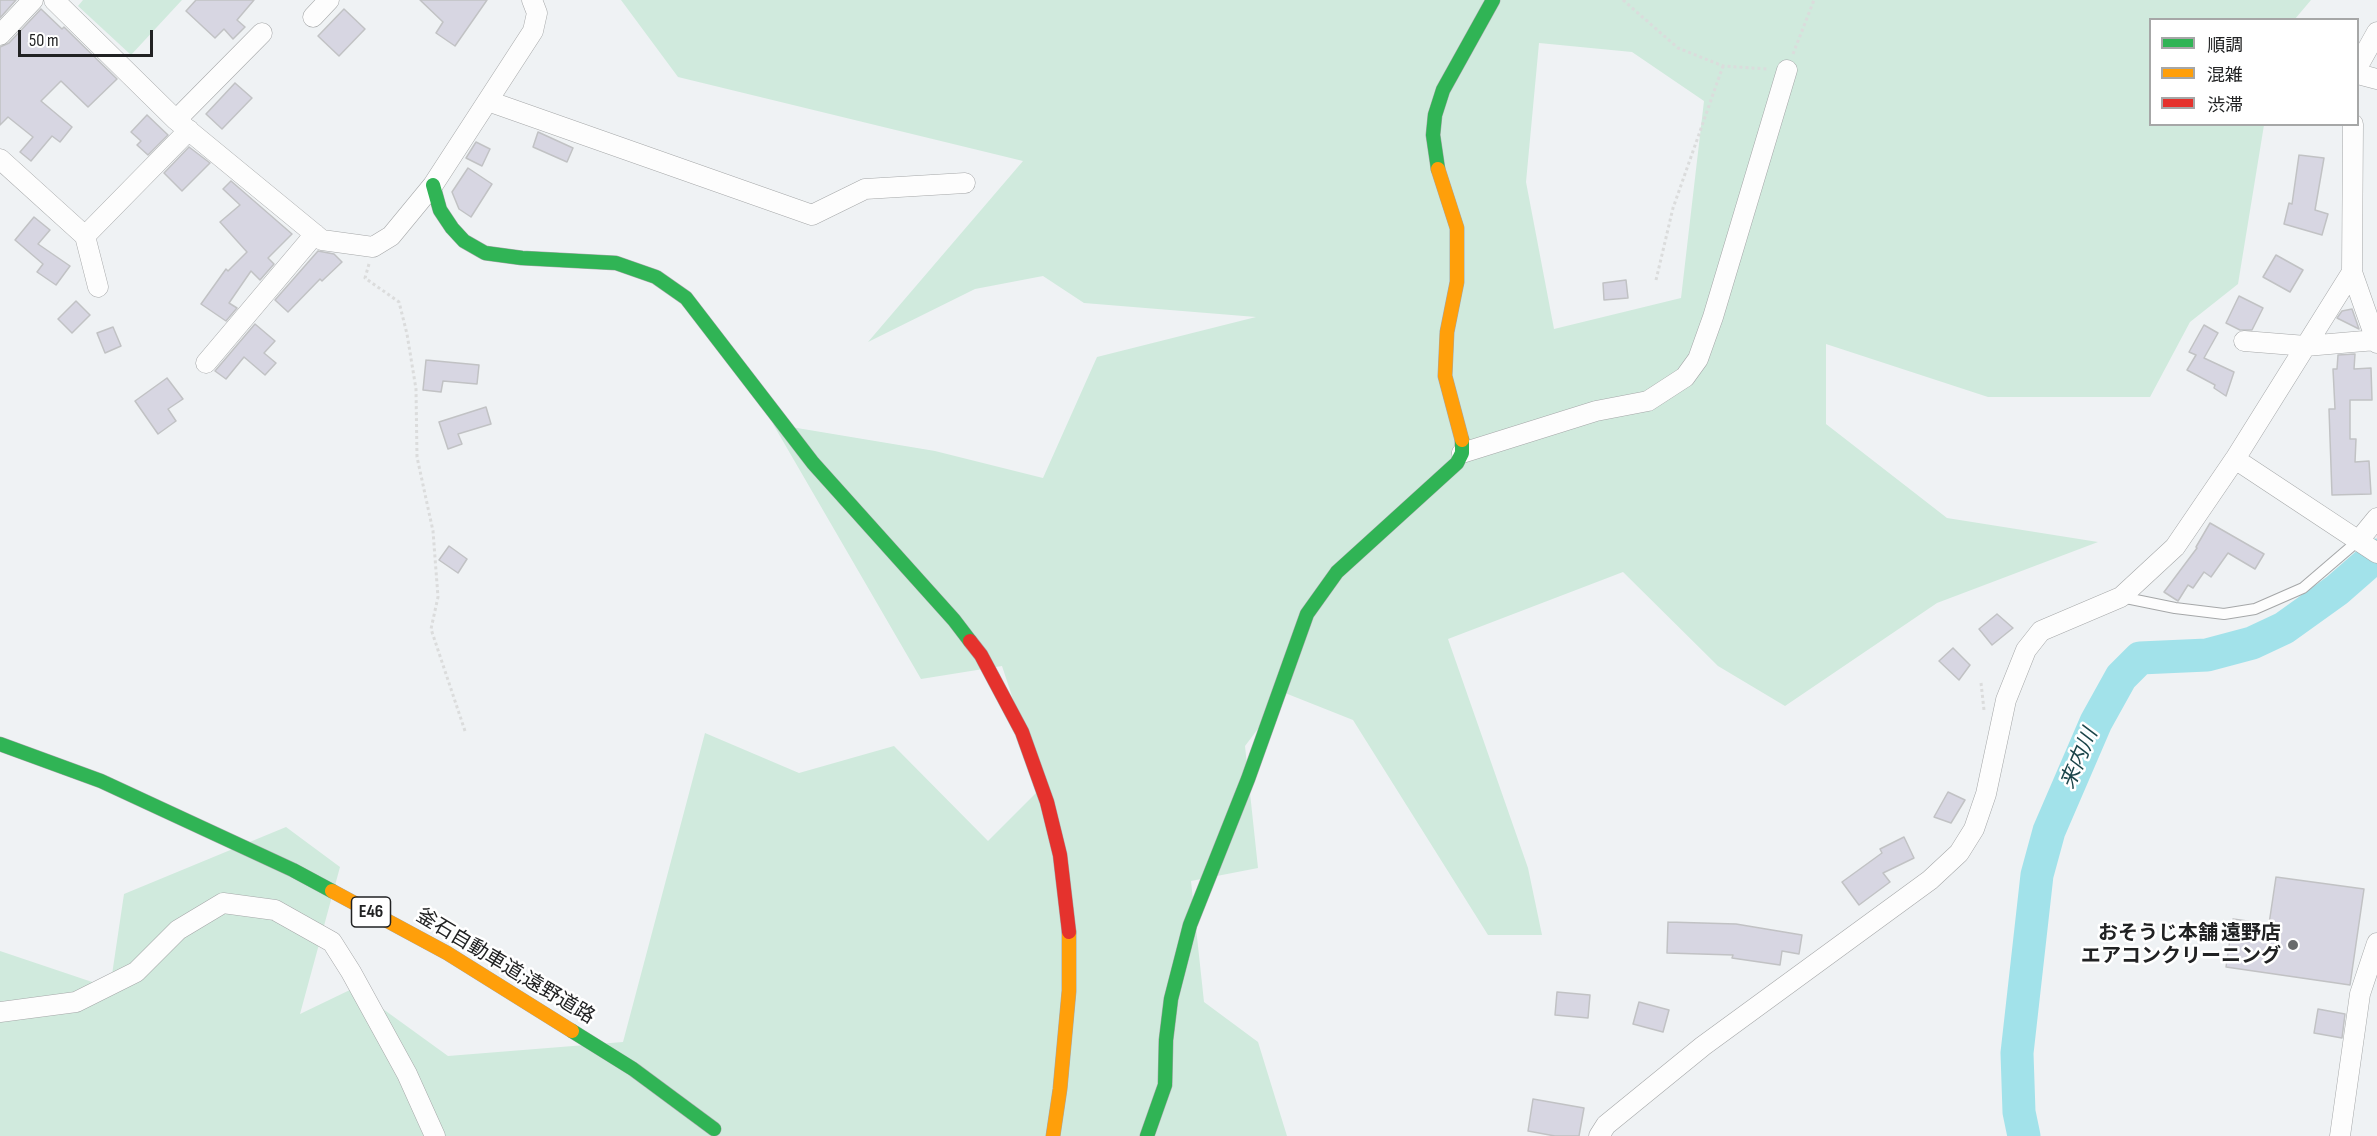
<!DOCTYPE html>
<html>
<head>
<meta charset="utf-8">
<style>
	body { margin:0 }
	#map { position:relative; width:2377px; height:1136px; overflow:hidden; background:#eff2f4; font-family:"Sofia Sans Condensed","Noto Sans JP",sans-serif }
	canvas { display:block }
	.legend { position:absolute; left:2149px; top:18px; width:210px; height:108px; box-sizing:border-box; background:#fff; border:2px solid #a6a7a7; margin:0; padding:8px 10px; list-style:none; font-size:18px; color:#212223 }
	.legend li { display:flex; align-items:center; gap:12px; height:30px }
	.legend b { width:30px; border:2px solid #a6a7a7 }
	.scale { position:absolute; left:18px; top:30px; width:135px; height:27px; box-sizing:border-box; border:3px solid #212223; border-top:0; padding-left:8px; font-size:18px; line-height:21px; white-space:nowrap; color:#212223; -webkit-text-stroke:4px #fff; paint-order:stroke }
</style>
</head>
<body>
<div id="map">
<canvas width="2377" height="1136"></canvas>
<ul class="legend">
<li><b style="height:8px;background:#30b455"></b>順調</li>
<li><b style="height:8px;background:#ff9f0a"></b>混雑</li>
<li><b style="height:8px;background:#e5322d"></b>渋滞</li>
</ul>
<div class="scale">50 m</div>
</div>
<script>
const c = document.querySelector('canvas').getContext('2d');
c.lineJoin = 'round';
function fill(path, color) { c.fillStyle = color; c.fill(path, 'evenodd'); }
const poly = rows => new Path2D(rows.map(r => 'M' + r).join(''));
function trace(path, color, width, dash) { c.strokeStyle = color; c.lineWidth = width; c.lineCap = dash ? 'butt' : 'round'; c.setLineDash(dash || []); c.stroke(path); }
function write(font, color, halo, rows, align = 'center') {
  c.font = font + ' "Sofia Sans Condensed","Noto Sans JP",sans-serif'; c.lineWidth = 5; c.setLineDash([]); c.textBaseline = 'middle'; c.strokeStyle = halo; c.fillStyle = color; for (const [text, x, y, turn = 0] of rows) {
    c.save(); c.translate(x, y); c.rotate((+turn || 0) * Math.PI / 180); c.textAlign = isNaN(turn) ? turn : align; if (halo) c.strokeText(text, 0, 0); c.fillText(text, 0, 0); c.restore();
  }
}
fill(poly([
	[83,0,182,0,131,55,78,6],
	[621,0,2311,0,2295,19,2150,20,2150,124,2264,125,2238,284,2190,322,2150,397,1988,397,1826,344,1826,424,1947,518,2098,542,1937,603,1785,706,1718,666,1623,572,1448,639,1528,868,1542,935,1488,935,1353,720,1285,693,1245,746,1258,868,1191,881,1204,1002,1258,1042,1287,1136,0,1136,0,951,110,988,124,894,286,827,340,867,300,1014,354,988,448,1056,623,1042,705,733,799,773,894,746,988,841,1042,787,1002,666,921,679,773,424,935,451,1043,478,1097,357,1256,317,1084,303,1043,276,975,289,868,342,1023,161,678,77],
	[1539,43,1632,52,1704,101,1681,298,1554,329,1526,182]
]), '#d0eadd');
trace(poly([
	[2024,1136,2019,1112,2017,1053,2037,875,2049,831,2096,722,2121,677,2140,658,2207,655,2252,643,2284,628,2337,590,2377,555]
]), '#a2e2ea', 33);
const building = poly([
	[0,0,16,0,0,18,0,0],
	[196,0,254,0,237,20,245,27,233,39,224,29,215,38,186,11,196,0],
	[420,0,487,0,455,46,436,33,443,22,420,0],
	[41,9,62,29,64,27,117,79,88,107,61,81,41,101,72,127,60,142,52,136,31,161,20,152,33,137,8,117,0,125,0,47,9,43,41,9],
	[344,9,365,29,339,56,318,36,344,9],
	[235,83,252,98,222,129,206,114,235,83],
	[147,115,168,135,148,155,137,145,141,141,131,132,147,115],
	[538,132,573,148,567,162,533,147,538,132],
	[476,142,490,149,482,166,466,158,476,142],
	[189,147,210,163,182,191,164,173,189,147],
	[2299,155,2324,158,2315,210,2328,214,2322,235,2284,224,2289,203,2292,204,2299,155],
	[468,168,492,184,471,217,459,209,452,192,468,168],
	[231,181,292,234,268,258,274,264,260,280,251,271,229,303,237,308,226,321,201,304,226,269,228,271,247,252,220,222,240,205,223,189,231,181],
	[34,217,50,230,38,244,70,266,56,285,37,272,43,264,15,240,34,217],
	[318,251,334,254,342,262,322,281,320,279,288,312,275,300,318,251],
	[2276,255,2303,270,2290,292,2263,277,2276,255],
	[1626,280,1628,298,1604,300,1603,283,1626,280],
	[2239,296,2263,308,2252,330,2240,330,2226,323,2239,296],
	[76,301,90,315,72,333,58,319,76,301],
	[2352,309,2359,329,2337,318,2342,311,2352,309],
	[255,324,275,341,264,353,276,363,265,375,244,357,226,379,215,371,255,324],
	[2204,325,2218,333,2204,358,2234,372,2226,396,2214,388,2215,385,2187,370,2196,355,2189,352,2204,325],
	[113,327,121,346,105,353,97,333,113,327],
	[2355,354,2354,369,2371,368,2372,400,2350,400,2350,439,2356,439,2355,462,2369,461,2371,494,2332,495,2329,409,2335,409,2333,369,2337,369,2338,355,2355,354],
	[426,360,479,365,477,384,443,381,441,392,423,390,426,360],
	[167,378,183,399,168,409,176,421,158,434,135,401,167,378],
	[486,407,491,424,458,434,462,444,448,449,439,422,486,407],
	[2210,523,2264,554,2255,569,2228,553,2211,577,2204,572,2193,588,2188,585,2178,601,2164,592,2197,548,2196,547,2210,523],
	[449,546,467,559,458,573,439,560,449,546],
	[1997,614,2013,628,1992,645,1979,629,1997,614],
	[1953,648,1970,665,1959,680,1939,661,1953,648],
	[1948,792,1965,800,1951,823,1934,817,1948,792],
	[1904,837,1914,858,1883,873,1890,882,1859,905,1842,882,1882,853,1880,849,1904,837],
	[2276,877,2364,889,2350,985,2226,967,2233,919,2269,924,2276,877],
	[1668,922,1736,924,1802,935,1799,954,1782,951,1780,965,1732,958,1733,955,1667,953,1668,922],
	[1557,992,1590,995,1588,1018,1555,1015,1557,992],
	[1639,1002,1669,1010,1663,1032,1633,1024,1639,1002],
	[2318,1009,2345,1014,2342,1038,2314,1033,2318,1009],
	[1533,1099,1584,1108,1579,1136,1555,1136,1528,1131,1533,1099]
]);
fill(building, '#d7d6e2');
trace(building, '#c1c2c4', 1.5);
const lane = poly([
	[2121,597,2175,608,2224,614,2255,609,2303,588,2359,540]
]);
const street = poly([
	[54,0,176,120,322,240,373,247,391,236,433,185,533,31,537,13,532,0],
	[313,17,329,0],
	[0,35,33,0],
	[2358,66,2377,32],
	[2358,74,2377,79],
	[488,101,812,215,865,189,965,183],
	[176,120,262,33],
	[2353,124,2352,272,2377,343],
	[0,159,85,236,189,130],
	[85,236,98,287],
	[2244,341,2306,346,2376,340],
	[206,363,315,234],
	[1462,453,1596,411,1648,401,1685,377,1698,359,1713,317,1787,70],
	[2235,459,2377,553],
	[2359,540,2377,518],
	[0,1012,76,1002,136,972,178,930,223,903,275,910,332,942,351,972,407,1074,435,1136],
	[1599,1136,1606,1125,1703,1046,1930,880,1959,853,1974,829,1986,794,2006,700,2026,650,2041,631,2121,597,2175,547,2235,459,2352,272],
	[2340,1136,2360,994,2377,943]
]);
const fast = poly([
	[1438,169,1433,135,1435,115,1443,90,1493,0],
	[433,185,440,210,452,228,464,241,485,253,522,258,616,263,656,277,686,298,813,463,954,620,970,641],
	[0,744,101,781,293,870,332,891],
	[572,1031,633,1069,714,1129],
	[1147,1136,1165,1085,1166,1040,1171,999,1190,925,1248,779,1307,614,1337,572,1457,463,1462,453,1462,440]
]);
const slow = poly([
	[1438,169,1457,228,1457,282,1447,332,1445,376,1462,440],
	[332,891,447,953,572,1031],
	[1053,1136,1060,1089,1069,991,1069,932]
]);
const jam = poly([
	[970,641,981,655,1022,732,1047,802,1060,855,1069,932]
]);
trace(lane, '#a5a7a8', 12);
trace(street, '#a5a7a8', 21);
trace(fast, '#a5a7a8', 15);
trace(slow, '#a5a7a8', 15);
trace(jam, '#a5a7a8', 15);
trace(poly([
	[1623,0,1678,48,1723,66,1767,69],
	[1793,54,1814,0],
	[369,264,365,278,399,302,407,334,416,389,417,457,433,531,438,597,431,629,465,731],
	[1656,280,1673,208,1723,66],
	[1981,683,1984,710]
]), '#dbdcdc', 3, [3, 3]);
trace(lane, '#fdfdfd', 10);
trace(street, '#fdfdfd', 20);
trace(fast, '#30b455', 14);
trace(slow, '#ff9f0a', 14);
trace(jam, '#e5322d', 14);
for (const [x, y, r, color] of [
	[2293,945,6,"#696b6c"]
]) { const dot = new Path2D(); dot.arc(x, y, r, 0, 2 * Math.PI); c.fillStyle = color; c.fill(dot); trace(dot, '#fff', 2); }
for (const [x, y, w] of [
	[371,912,39]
]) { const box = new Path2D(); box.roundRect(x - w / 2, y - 15, w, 30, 4.5); c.fillStyle = '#fff'; c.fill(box); trace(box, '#212223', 1.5); }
write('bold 18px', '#212223', null, [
	["E46",371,912]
]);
write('bold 20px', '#212223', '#fff', [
	["おそうじ本舗 遠野店",2281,934],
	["エアコンクリーニング",2281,957]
], 'right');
write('20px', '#212223', '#fff', [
	["釜石自動車道;遠野道路",505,967,31]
]);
write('italic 21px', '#1b454a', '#fff', [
	["来内川",2080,759,-67]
]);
</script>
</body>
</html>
